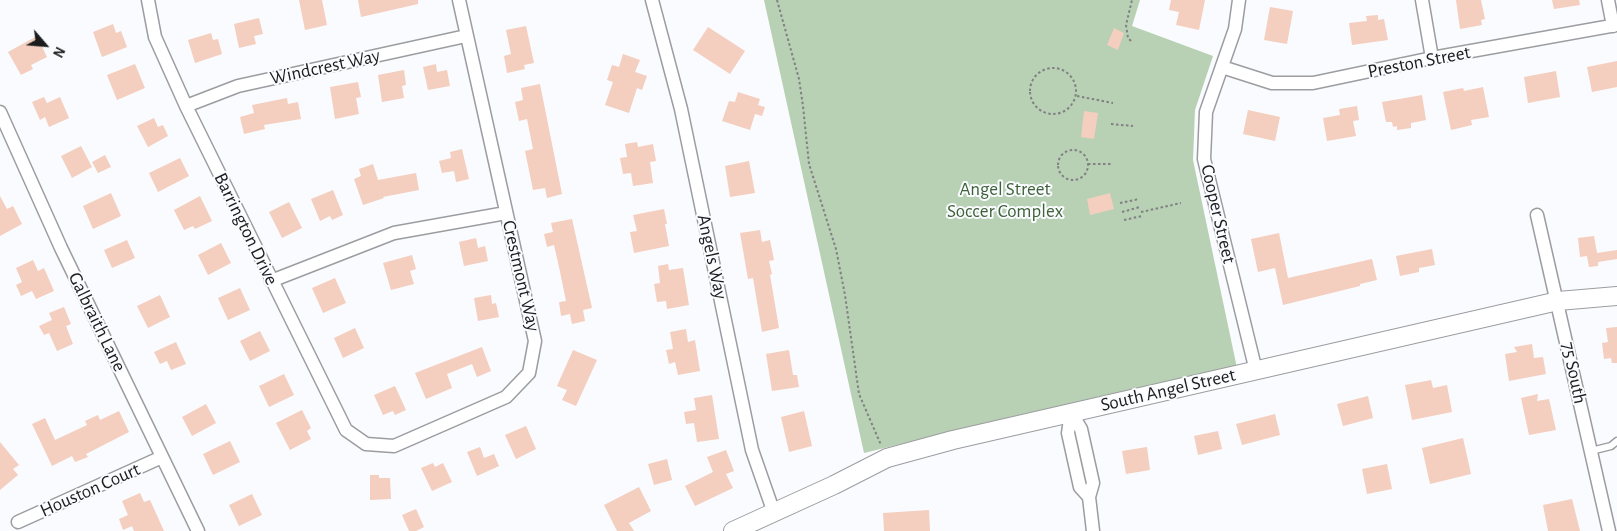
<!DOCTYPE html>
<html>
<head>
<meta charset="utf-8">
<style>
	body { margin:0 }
	#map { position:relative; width:1617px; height:531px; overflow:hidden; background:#fafbfe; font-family:"Alegreya Sans",sans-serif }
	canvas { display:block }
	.north { position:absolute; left:20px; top:20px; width:50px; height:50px; -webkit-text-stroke:4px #fafbfe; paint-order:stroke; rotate:117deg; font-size:14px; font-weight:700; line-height:20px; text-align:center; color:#1b1c1d }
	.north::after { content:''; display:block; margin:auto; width:18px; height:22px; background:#1b1c1d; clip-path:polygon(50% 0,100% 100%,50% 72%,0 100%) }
</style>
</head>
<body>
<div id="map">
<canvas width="1617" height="531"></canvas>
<div class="north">N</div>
</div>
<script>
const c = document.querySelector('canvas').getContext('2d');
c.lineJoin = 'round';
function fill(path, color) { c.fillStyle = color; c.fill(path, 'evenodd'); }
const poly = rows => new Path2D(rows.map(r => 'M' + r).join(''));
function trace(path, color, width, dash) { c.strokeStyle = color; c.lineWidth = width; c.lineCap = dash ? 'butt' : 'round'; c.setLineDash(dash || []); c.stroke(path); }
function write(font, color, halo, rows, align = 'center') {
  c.font = font + ' "Alegreya Sans",sans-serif'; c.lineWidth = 4; c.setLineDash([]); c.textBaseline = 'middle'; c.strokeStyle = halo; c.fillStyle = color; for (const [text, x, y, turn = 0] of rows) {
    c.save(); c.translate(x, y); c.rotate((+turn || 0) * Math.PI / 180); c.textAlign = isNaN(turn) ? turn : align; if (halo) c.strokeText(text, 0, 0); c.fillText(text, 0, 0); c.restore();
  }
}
fill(poly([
	[764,0,1140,0,1132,26,1213,56,1195,110,1193,160,1237,368,1023,414,864,453]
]), '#b8d0b4');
fill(poly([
	[299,0,322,0,327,25,305,30],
	[358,0,418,0,418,4,361,17],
	[1171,0,1205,0,1199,30,1176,25,1179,12,1169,10],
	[1456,0,1481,0,1485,19,1481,20,1482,25,1460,29],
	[1552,0,1579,0,1580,5,1554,9],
	[1270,7,1293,11,1287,44,1264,40],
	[1378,15,1378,20,1384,19,1388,40,1352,45,1349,23,1367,21,1366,16],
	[259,18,263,34,254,36,256,44,239,48,234,24],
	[113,24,116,33,121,31,127,47,102,57,93,32],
	[526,26,534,63,524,65,525,69,507,73,504,56,511,54,506,30],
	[708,27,745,51,730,74,693,50],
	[1114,28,1124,33,1118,50,1107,45],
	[211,33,213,40,218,39,222,54,195,63,188,40],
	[37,36,47,57,31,65,33,69,21,75,8,52],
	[623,54,640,60,635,72,647,76,642,90,637,88,629,113,605,105,613,82,607,80,612,65,619,67],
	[1617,61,1617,87,1592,92,1587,67],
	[135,64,145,88,117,100,107,75],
	[436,64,437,72,447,70,450,86,428,90,423,67],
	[404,70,406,85,402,86,404,98,382,102,378,75],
	[1556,71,1560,97,1528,103,1524,77],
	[358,82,361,97,356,98,359,114,335,119,330,87],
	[540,84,562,194,547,198,545,188,533,190,525,151,533,149,527,119,519,121,515,102,523,100,521,88],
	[1483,87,1489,117,1471,120,1472,125,1451,130,1443,92,1463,88,1464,91],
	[738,92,760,99,758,105,765,107,762,116,755,114,750,130,722,121,729,101,735,102],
	[1422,95,1426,120,1411,123,1411,128,1397,130,1397,126,1393,127,1392,122,1386,122,1382,102],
	[44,97,47,103,60,97,69,118,49,127,45,117,40,120,32,102],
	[287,98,288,104,298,102,301,119,264,125,265,129,244,134,240,117,254,113,252,105],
	[1357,106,1359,120,1353,121,1356,136,1327,141,1323,118,1340,115,1339,109],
	[1248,110,1280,117,1275,141,1243,134],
	[1084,111,1098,113,1094,139,1081,137],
	[154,118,158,127,163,125,168,136,148,147,137,126],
	[637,142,638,147,653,144,656,161,650,162,653,183,633,186,631,173,623,174,620,158,627,157,625,144],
	[81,146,92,167,72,178,61,156],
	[462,149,469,179,456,182,454,171,442,173,439,161,451,158,450,152],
	[105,155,111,167,98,173,92,162],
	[180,158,189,176,158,192,149,173],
	[749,161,755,193,730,197,725,166],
	[373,164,378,180,416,173,419,190,383,197,384,198,363,205,354,179,361,176,359,169],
	[333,190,343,215,332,220,330,216,320,221,311,199],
	[111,193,121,216,93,229,83,206],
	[1110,193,1114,209,1090,215,1087,199],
	[0,196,7,209,13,206,22,224,0,236],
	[200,196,212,221,195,229,193,226,184,230,174,210],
	[289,202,302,228,282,238,269,212],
	[664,209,667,224,665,224,669,246,634,253,630,232,637,231,633,215],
	[572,219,592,308,583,310,585,321,572,324,570,314,561,316,559,302,566,301,559,267,554,245,547,247,544,234,553,232,551,223],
	[760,230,762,242,770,240,774,260,769,261,772,274,770,275,779,328,762,332,753,278,748,279,740,233],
	[1279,233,1288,278,1372,259,1377,280,1360,284,1360,286,1283,305,1275,268,1258,272,1251,239],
	[1594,236,1597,253,1617,250,1617,259,1598,262,1598,266,1589,267,1587,256,1580,257,1578,238],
	[476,238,478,248,485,246,488,261,464,266,459,242],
	[127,240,135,258,112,268,104,250],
	[221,243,231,263,208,275,198,255],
	[1432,249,1435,265,1419,268,1419,272,1400,276,1396,256],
	[412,255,416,269,410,271,414,284,391,290,383,263],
	[33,260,38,271,44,268,54,291,36,299,32,291,21,296,16,285,22,282,16,268],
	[668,264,669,270,683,268,689,305,667,309,666,301,657,302,654,284,660,283,658,266],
	[335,278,346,303,323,313,312,288],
	[240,288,250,310,228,320,218,298],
	[160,295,170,317,148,328,137,306],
	[491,295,492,304,496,303,499,317,478,321,474,298],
	[64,307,71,324,66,326,73,344,57,351,49,333,44,335,39,326,52,320,49,313],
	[1617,327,1617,363,1612,363,1611,358,1604,359,1602,343,1608,342,1606,328],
	[355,328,364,348,343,358,334,338],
	[686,329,688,342,695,340,700,371,678,375,675,362,669,364,666,350,673,349,670,332],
	[260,331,270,351,250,361,240,341],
	[176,342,186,364,171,370,167,361,160,364,154,352],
	[1532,344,1534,358,1543,357,1546,374,1509,381,1505,354,1517,352,1514,347],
	[482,347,491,371,477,377,472,364,447,374,452,388,426,399,415,373],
	[573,350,597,360,576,406,562,400,567,390,557,386],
	[789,350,793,375,797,375,799,387,772,391,766,354],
	[284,374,294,395,269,407,259,386],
	[1431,380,1433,388,1447,385,1452,412,1412,420,1405,385],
	[395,386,406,410,395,415,393,411,383,415,374,395],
	[1538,394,1537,401,1549,399,1556,430,1529,435,1521,398],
	[712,395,719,439,697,442,694,423,686,424,684,412,696,410,694,398],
	[1368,396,1373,418,1343,426,1337,404],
	[206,404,216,423,192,436,182,417],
	[302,410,311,428,307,431,311,439,290,450,276,423],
	[119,411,129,432,86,454,88,457,75,462,72,456,52,466,32,424,45,418,55,440,87,425,85,421,98,415,100,420],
	[804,411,812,446,789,452,781,417],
	[1275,414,1280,435,1242,445,1236,424],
	[526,426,536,449,516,459,505,435],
	[1218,431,1222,449,1198,455,1194,436],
	[1463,438,1471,474,1430,484,1422,448],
	[230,441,240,462,213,475,203,454],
	[0,442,19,465,13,469,18,475,0,490],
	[480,447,484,458,494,454,499,466,477,476,467,452],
	[1147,447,1150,470,1126,474,1122,451],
	[726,450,734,471,726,474,733,488,695,506,685,486,713,472,707,457],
	[667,459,672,480,654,485,648,464],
	[433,463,435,467,443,463,452,482,432,491,421,468],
	[1387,464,1392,489,1367,494,1362,469],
	[370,475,379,475,379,478,390,478,391,499,370,500],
	[639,487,651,511,629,523,634,531,617,531,604,505],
	[140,493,144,502,150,500,164,531,134,531,132,526,123,530,119,519,128,515,122,501],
	[252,494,262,515,239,526,229,505],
	[1572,499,1580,531,1548,531,1543,505],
	[416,509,424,527,416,531,409,531,402,515],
	[929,510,930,531,884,531,883,513]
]), '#f4cebe');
const lane = poly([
	[1591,451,1611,446,1617,441]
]);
const street = poly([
	[148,0,155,37,186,106,346,430,366,444,394,446,506,397,529,373,535,341,459,0],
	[652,0,681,109,752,450,774,513],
	[1239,0,1235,29,1206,112,1204,159,1256,371],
	[1422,0,1432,58],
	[1608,0,1613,26],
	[1222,67,1272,83,1313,83,1432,58,1617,25],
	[186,106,238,86,466,36],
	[0,112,61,248,198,531],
	[1537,215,1609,531],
	[271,281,394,233,506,213],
	[1071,412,1081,429,1093,483,1089,497,1093,531],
	[1071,412,1068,433,1080,487,1089,497],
	[18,522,162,457]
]);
const secondary = poly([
	[733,531,834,485,887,458,953,440,1558,301,1617,296]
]);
trace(lane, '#9b9da0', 9);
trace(street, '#9b9da0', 15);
trace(secondary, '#9b9da0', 20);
trace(poly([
	[777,0,799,79,803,106,809,164,836,249,845,295,859,394,881,445],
	[1131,41,1128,38,1126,25,1132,0],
	'1030 91a23 23 0 1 1 46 0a23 23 0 1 1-46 0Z',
	[1077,96,1113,103],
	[1111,124,1133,126],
	'1058 165a15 15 0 1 1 30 0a15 15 0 1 1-30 0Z',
	[1088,164,1112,164],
	[1120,203,1139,199],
	[1122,212,1140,207],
	[1141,212,1181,203],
	[1124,220,1142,216]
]), '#808183', 2, [2.5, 2.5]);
trace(lane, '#fff', 6);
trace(street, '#fff', 12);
trace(secondary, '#fff', 18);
write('19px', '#1b1c1d', '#fafbfe', [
	["Preston Street",1419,62,-11],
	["Windcrest Way",325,67,-12],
	["Cooper Street",1218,214,77],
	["Barrington Drive",246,229,64],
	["Angels Way",712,257,78],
	["Crestmont Way",521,276,77],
	["Galbraith Lane",97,322,64],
	["75 South",1574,373,78],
	["South Angel Street",1168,390,-13],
	["Houston Court",90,490,-24]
]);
write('19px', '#3e6238', '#fafbfe', [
	["Angel Street",1005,189],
	["Soccer Complex",1005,211]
]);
</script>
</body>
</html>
